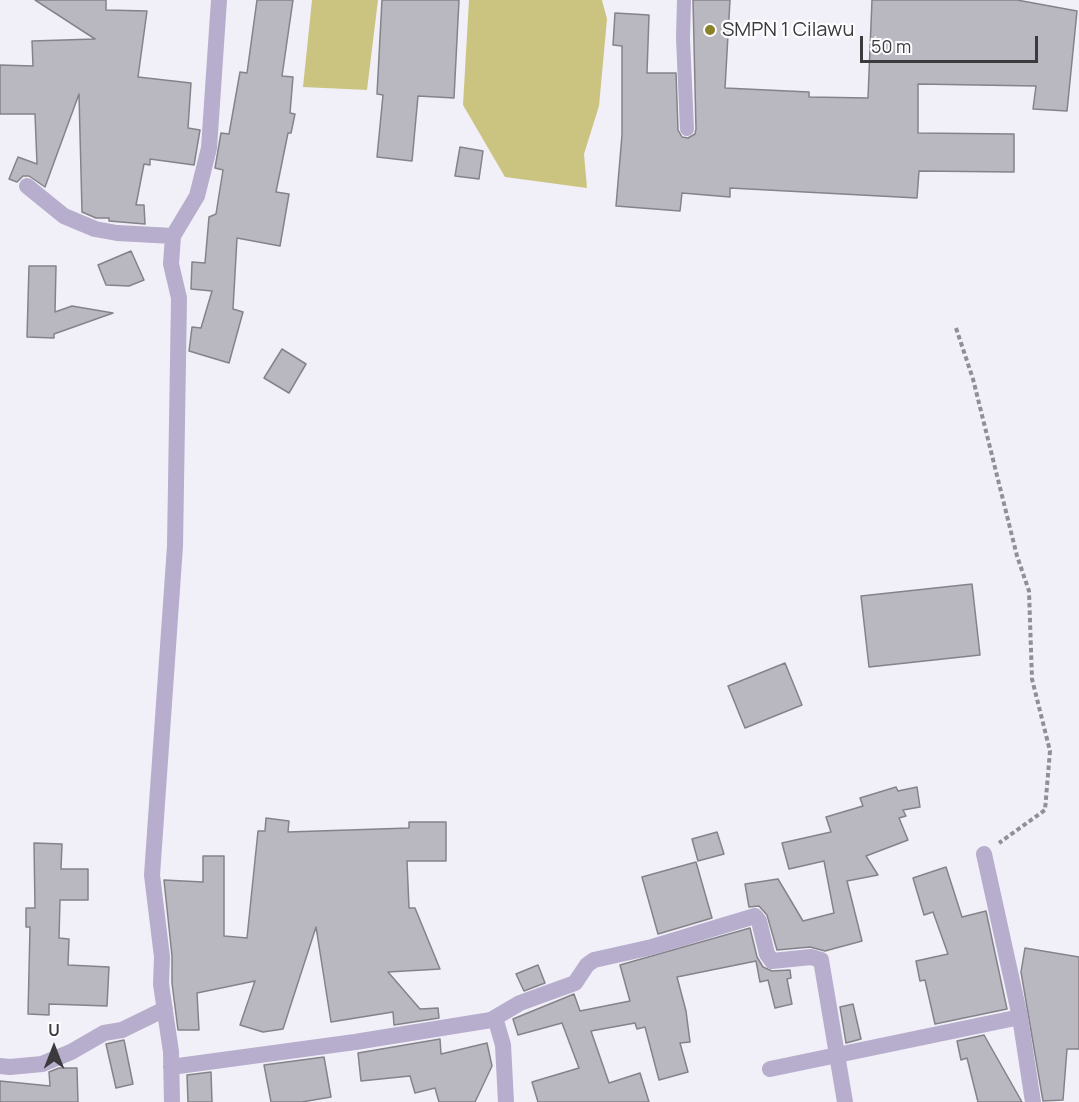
<!DOCTYPE html>
<html>
<head>
<meta charset="utf-8">
<style>
	body { margin:0 }
	#map { position:relative; width:1079px; height:1102px; overflow:hidden; background:#f1eff7; font-family:Manrope,sans-serif }
	canvas { display:block }
	.north { position:absolute; left:24px; top:1018px; width:60px; height:60px; -webkit-text-stroke:4px #fefdff; paint-order:stroke; rotate:0deg; font-size:16px; font-weight:700; line-height:24px; text-align:center; color:#3b3a3d }
	.north::after { content:''; display:block; margin:auto; width:21px; height:27px; background:#3b3a3d; clip-path:polygon(50% 0,100% 100%,50% 72%,0 100%) }
	.scale { position:absolute; left:860px; top:36px; width:178px; height:27px; box-sizing:border-box; border:3px solid #3b3a3d; border-top:0; padding-left:8px; font-size:18px; line-height:21px; white-space:nowrap; color:#3b3a3d; -webkit-text-stroke:4px #fefdff; paint-order:stroke }
</style>
</head>
<body>
<div id="map">
<canvas width="1079" height="1102"></canvas>
<div class="north">U</div>
<div class="scale">50 m</div>
</div>
<script>
const c = document.querySelector('canvas').getContext('2d');
c.lineJoin = 'round';
function fill(path, color) { c.fillStyle = color; c.fill(path, 'evenodd'); }
const poly = rows => new Path2D(rows.map(r => 'M' + r).join(''));
function trace(path, color, width, dash) { c.strokeStyle = color; c.lineWidth = width; c.lineCap = dash ? 'butt' : 'round'; c.setLineDash(dash || []); c.stroke(path); }
function write(font, color, halo, rows, align = 'center') {
  c.font = font + ' Manrope,sans-serif'; c.lineWidth = 4.5; c.setLineDash([]); c.textBaseline = 'middle'; c.strokeStyle = halo; c.fillStyle = color; for (const [text, x, y, turn = 0] of rows) {
    c.save(); c.translate(x, y); c.rotate((+turn || 0) * Math.PI / 180); c.textAlign = isNaN(turn) ? turn : align; if (halo) c.strokeText(text, 0, 0); c.fillText(text, 0, 0); c.restore();
  }
}
fill(poly([
	[312,0,378,0,367,90,303,87],
	[469,0,602,0,607,19,599,106,584,154,587,188,505,177,463,105]
]), '#cbc481');
const building = poly([
	[35,0,106,0,106,10,147,11,138,77,191,83,188,128,200,130,194,165,150,159,150,165,144,164,136,205,144,205,145,224,109,221,109,218,96,218,82,212,79,94,45,187,29,176,23,176,17,182,9,179,18,157,37,164,35,114,0,114,0,65,33,66,32,41,95,39,35,0],
	[257,0,293,0,282,76,293,77,290,113,295,114,291,133,288,133,276,192,289,194,280,246,237,238,233,309,243,312,229,363,189,351,192,327,201,328,212,291,191,289,192,262,205,263,209,217,216,214,223,170,215,168,221,133,229,134,240,72,247,73,257,0],
	[382,0,459,0,454,98,418,96,412,161,377,157,383,95,377,94,382,0],
	[693,0,730,0,725,88,809,92,809,97,868,98,872,0,1017,0,1077,11,1067,111,1033,109,1036,86,918,84,918,133,1014,134,1014,172,919,171,917,198,730,188,730,197,682,193,680,211,616,206,622,135,622,46,613,45,615,13,649,15,647,73,676,73,678,130,682,137,688,138,695,134,696,129,693,0],
	[460,147,483,151,479,179,455,176,460,147],
	[131,251,144,280,129,286,106,285,98,265,131,251],
	[29,266,56,266,55,312,72,306,113,313,54,334,54,338,27,337,29,266],
	[282,349,306,364,289,393,264,378,282,349],
	[972,584,980,655,869,667,861,596,972,584],
	[785,663,802,705,745,728,728,686,785,663],
	[896,787,898,791,917,787,920,807,903,810,906,816,899,818,908,840,866,856,878,875,847,881,862,941,825,951,810,947,777,950,767,915,759,906,749,907,745,884,778,879,803,921,834,913,824,861,789,869,782,843,831,832,826,817,863,806,860,798,896,787],
	[266,818,289,821,288,832,409,828,409,822,446,822,446,861,407,861,409,908,415,908,440,969,388,972,420,1009,438,1008,439,1018,394,1025,393,1012,331,1022,316,927,283,1029,263,1032,240,1025,255,981,197,993,199,1030,178,1030,172,983,172,956,164,880,203,882,203,856,224,856,224,936,247,938,258,831,265,831,266,818],
	[717,832,724,854,698,861,692,839,717,832],
	[34,843,62,844,61,869,88,869,88,900,60,900,59,938,69,939,68,965,109,967,107,1006,49,1004,49,1015,28,1014,30,927,26,927,26,908,35,908,34,843],
	[696,862,712,918,658,934,642,877,696,862],
	[946,867,962,917,986,911,1007,1009,935,1024,925,980,920,981,916,961,948,954,933,912,924,915,913,878,946,867],
	[750,928,757,957,763,967,772,971,790,970,791,978,787,979,792,1004,775,1008,768,980,760,982,756,961,677,977,686,1011,690,1042,680,1043,688,1072,659,1080,645,1027,637,1029,635,1023,591,1031,609,1083,640,1073,649,1102,538,1102,532,1082,579,1068,562,1023,518,1035,513,1019,574,994,580,1011,630,1001,620,965,750,928],
	[1025,948,1079,957,1079,1049,1067,1049,1063,1100,1043,1101,1021,972,1025,948],
	[538,965,545,983,524,991,516,974,538,965],
	[853,1004,861,1039,846,1043,840,1007,853,1004],
	[984,1035,1022,1102,978,1102,967,1058,961,1060,957,1041,984,1035],
	[440,1039,441,1054,487,1043,492,1066,475,1102,439,1102,435,1088,415,1093,410,1076,361,1081,358,1053,440,1039],
	[124,1040,133,1084,116,1088,106,1044,124,1040],
	[324,1057,331,1097,302,1102,271,1102,264,1065,324,1057],
	[59,1068,77,1068,78,1102,0,1102,0,1081,50,1086,49,1072,59,1068],
	[211,1072,212,1102,188,1102,187,1075,211,1072]
]);
fill(building, '#b9b7bf');
trace(building, '#85838a', 1.5);
trace(poly([
	[956,328,973,379,1017,556,1029,591,1032,679,1050,751,1045,810,999,843]
]), '#918f95', 4, [4.5, 3]);
trace(poly([
	[684,0,683,38,687,129]
]), '#b7adcc', 14);
trace(poly([
	[27,186,64,216,95,229,117,233,173,236],
	[984,854,1020,1017,1033,1102],
	[491,1020,520,1003,575,983,587,965,594,960,652,947,755,916,759,921,767,954,772,961,811,957,821,960,845,1102],
	[0,1066,10,1067,42,1064,71,1052,104,1033,122,1030,165,1009],
	[171,1067,355,1042,491,1020,496,1021,503,1045,506,1102],
	[770,1069,1020,1017],
	[172,1102,171,1052,161,984,162,957,152,875,175,546,179,298,171,264,173,236,197,196,209,148,219,0]
]), '#b7adcc', 16);
for (const [x, y, r, color] of [
	[710,30,6,"#8a8128"]
]) { const dot = new Path2D(); dot.arc(x, y, r, 0, 2 * Math.PI); c.fillStyle = color; c.fill(dot); trace(dot, '#fefdff', 2); }
write('20px', '#3b3a3d', '#fefdff', [
	["SMPN 1 Cilawu",722,30]
], 'left');
</script>
</body>
</html>
